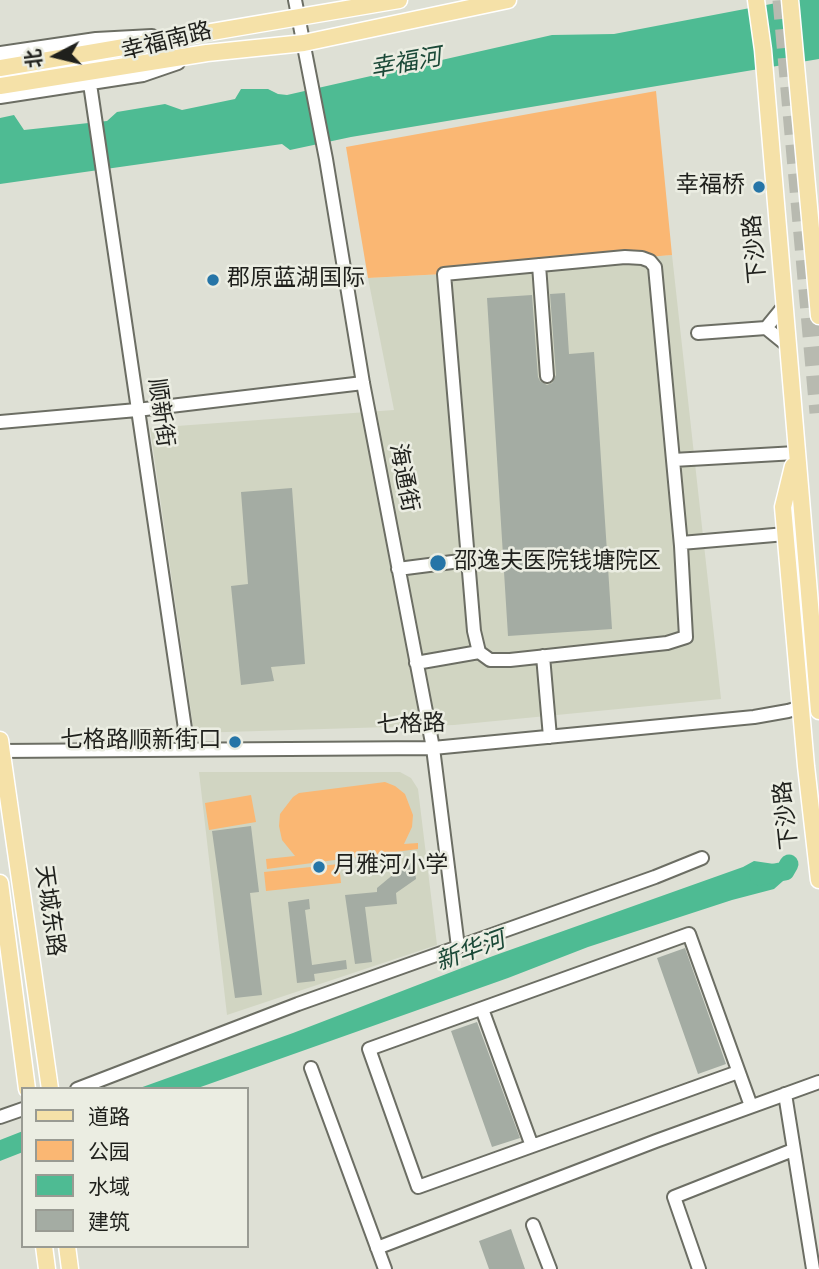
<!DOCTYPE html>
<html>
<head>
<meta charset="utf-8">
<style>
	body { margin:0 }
	#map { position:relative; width:819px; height:1269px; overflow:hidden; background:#dee0d5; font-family:"Source Sans 3","Noto Sans SC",sans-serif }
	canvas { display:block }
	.legend { position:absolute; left:21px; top:1087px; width:228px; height:161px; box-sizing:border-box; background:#ebede2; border:2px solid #999b93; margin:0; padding:9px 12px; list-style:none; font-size:21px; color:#1f201c }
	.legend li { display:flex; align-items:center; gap:14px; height:35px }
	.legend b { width:35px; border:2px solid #999b93 }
	.north { position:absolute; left:21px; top:21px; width:70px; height:70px; -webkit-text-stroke:5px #ebede2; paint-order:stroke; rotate:263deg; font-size:19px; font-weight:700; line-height:28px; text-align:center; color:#1f201c }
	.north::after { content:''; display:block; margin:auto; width:24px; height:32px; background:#1f201c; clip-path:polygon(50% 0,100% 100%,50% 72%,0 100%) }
</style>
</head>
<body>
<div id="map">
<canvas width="819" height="1269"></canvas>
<ul class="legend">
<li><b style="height:9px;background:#f5e1a8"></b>道路</li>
<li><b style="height:19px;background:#fab773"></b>公园</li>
<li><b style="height:19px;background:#4ebb93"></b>水域</li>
<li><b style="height:19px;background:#a4aca3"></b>建筑</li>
</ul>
<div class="north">北</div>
</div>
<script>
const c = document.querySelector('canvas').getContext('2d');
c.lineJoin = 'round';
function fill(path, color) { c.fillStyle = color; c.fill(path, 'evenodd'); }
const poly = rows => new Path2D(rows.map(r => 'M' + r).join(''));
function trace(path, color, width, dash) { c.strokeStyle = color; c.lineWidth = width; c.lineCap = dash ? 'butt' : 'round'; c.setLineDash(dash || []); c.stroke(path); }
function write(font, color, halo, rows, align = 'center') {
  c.font = font + ' "Source Sans 3","Noto Sans SC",sans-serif'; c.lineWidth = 5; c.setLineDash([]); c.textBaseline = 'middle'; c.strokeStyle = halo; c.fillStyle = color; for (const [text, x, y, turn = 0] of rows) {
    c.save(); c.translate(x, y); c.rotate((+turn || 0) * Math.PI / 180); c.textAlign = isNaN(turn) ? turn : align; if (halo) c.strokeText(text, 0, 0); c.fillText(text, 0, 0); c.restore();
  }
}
fill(poly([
	[672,255,721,699,454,725,194,733,150,428,394,410,368,278,444,274],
	[199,772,400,772,411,778,418,789,437,945,227,1015]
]), '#d1d5c2');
fill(poly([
	[656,91,672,255,444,274,368,278,346,147],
	[385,782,395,786,405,794,413,815,412,827,404,844,418,843,418,849,267,869,266,859,295,856,282,840,279,826,280,814,293,797,299,793],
	[251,795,256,822,209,830,205,803],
	[339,864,341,883,266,891,264,872]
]), '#fab773');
fill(poly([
	[792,0,819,0,819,59,351,137,290,150,282,144,0,184,0,118,14,115,24,130,107,121,117,112,165,104,182,110,235,99,241,89,268,89,278,94,287,95,552,35,614,34],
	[754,861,781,865,785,871,783,881,774,889,732,900,588,947,508,978,195,1089,137,1089,293,1033,493,956,743,867],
	[23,1131,23,1152,0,1161,0,1140]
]), '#4ebb93');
trace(poly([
	[759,876,785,871,789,864]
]), '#4ebb93', 19);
fill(poly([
	[565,293,569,354,594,352,612,629,508,636,487,298,532,295,538,377,540,381,547,385,552,383,556,375,550,294],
	[292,488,305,664,271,667,274,681,241,685,231,586,248,584,241,492],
	[251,826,259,892,250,893,262,995,235,998,212,831],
	[413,858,416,879,396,893,397,904,365,907,372,962,355,964,345,895,377,892,377,888],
	[309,899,310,909,305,910,312,965,346,960,347,969,314,974,315,981,297,983,288,902],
	[685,948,726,1064,698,1074,657,958],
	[477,1022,520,1138,492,1147,451,1031],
	[511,1229,525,1269,489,1269,479,1241]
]), '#a4aca3');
trace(poly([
	[782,0,819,413]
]), '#b8bab0', 19, [19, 10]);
const minor = poly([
	[295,0,326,159,363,383,433,748,458,947],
	[0,53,96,39,152,36],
	[90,84,188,749],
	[0,97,143,75,178,63],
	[625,257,642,258,650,261,655,267,681,546,686,637,667,643,510,660,490,660,479,652,474,631,444,274,625,257],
	[539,265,547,376],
	[766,328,784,306],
	[698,333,766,328,787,345],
	[0,422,137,410,363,383],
	[673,460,796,453],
	[681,543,786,534],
	[398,569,468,560],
	[543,656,550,737],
	[416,663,479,652],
	[0,751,433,748,754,717,788,711,819,702],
	[482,1009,532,1146],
	[311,1068,385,1269],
	[738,1072,418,1187,369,1049,689,934,751,1106],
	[77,1089,298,1004,655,877,702,858],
	[785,1094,813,1269],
	[0,1117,23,1109],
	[533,1225,550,1269],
	[377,1248,656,1141,819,1082],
	[699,1269,674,1197,793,1150]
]);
const major = poly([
	[756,0,763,50,819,711],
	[790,0,819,316],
	[0,68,399,0],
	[0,86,207,53,304,43,508,0],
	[793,466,783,507,806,766,819,880],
	[0,740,50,1089],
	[0,883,27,1089],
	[44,1246,47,1269],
	[67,1246,70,1269]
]);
trace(minor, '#6c6e64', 16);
trace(major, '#fff', 19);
trace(minor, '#fff', 12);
trace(major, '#f5e1a8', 16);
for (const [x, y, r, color] of [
	[759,187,7,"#2675a7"],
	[213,280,7,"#2675a7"],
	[438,563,9,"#2675a7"],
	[235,742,7,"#2675a7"],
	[319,867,7,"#2675a7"]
]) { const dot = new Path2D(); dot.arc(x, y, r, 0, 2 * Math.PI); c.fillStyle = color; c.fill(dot); trace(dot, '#ebede2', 2.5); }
write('23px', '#1f201c', '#ebede2', [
	["幸福南路",167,43,-14],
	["下沙路",757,249,-95],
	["顺新街",159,413,82],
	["海通街",402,478,79],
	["七格路",411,726,-2],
	["下沙路",788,815,-96],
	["天城东路",48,911,82]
]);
write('23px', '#1f201c', '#ebede2', [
	["幸福桥",745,187,"right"],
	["郡原蓝湖国际",227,280],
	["邵逸夫医院钱塘院区",454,563],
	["七格路顺新街口",221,742,"right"],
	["月雅河小学",333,867]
], 'left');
write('italic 24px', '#1a4837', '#ebede2', [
	["幸福河",406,65,-10],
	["新华河",471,953,-20]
]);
</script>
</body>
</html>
